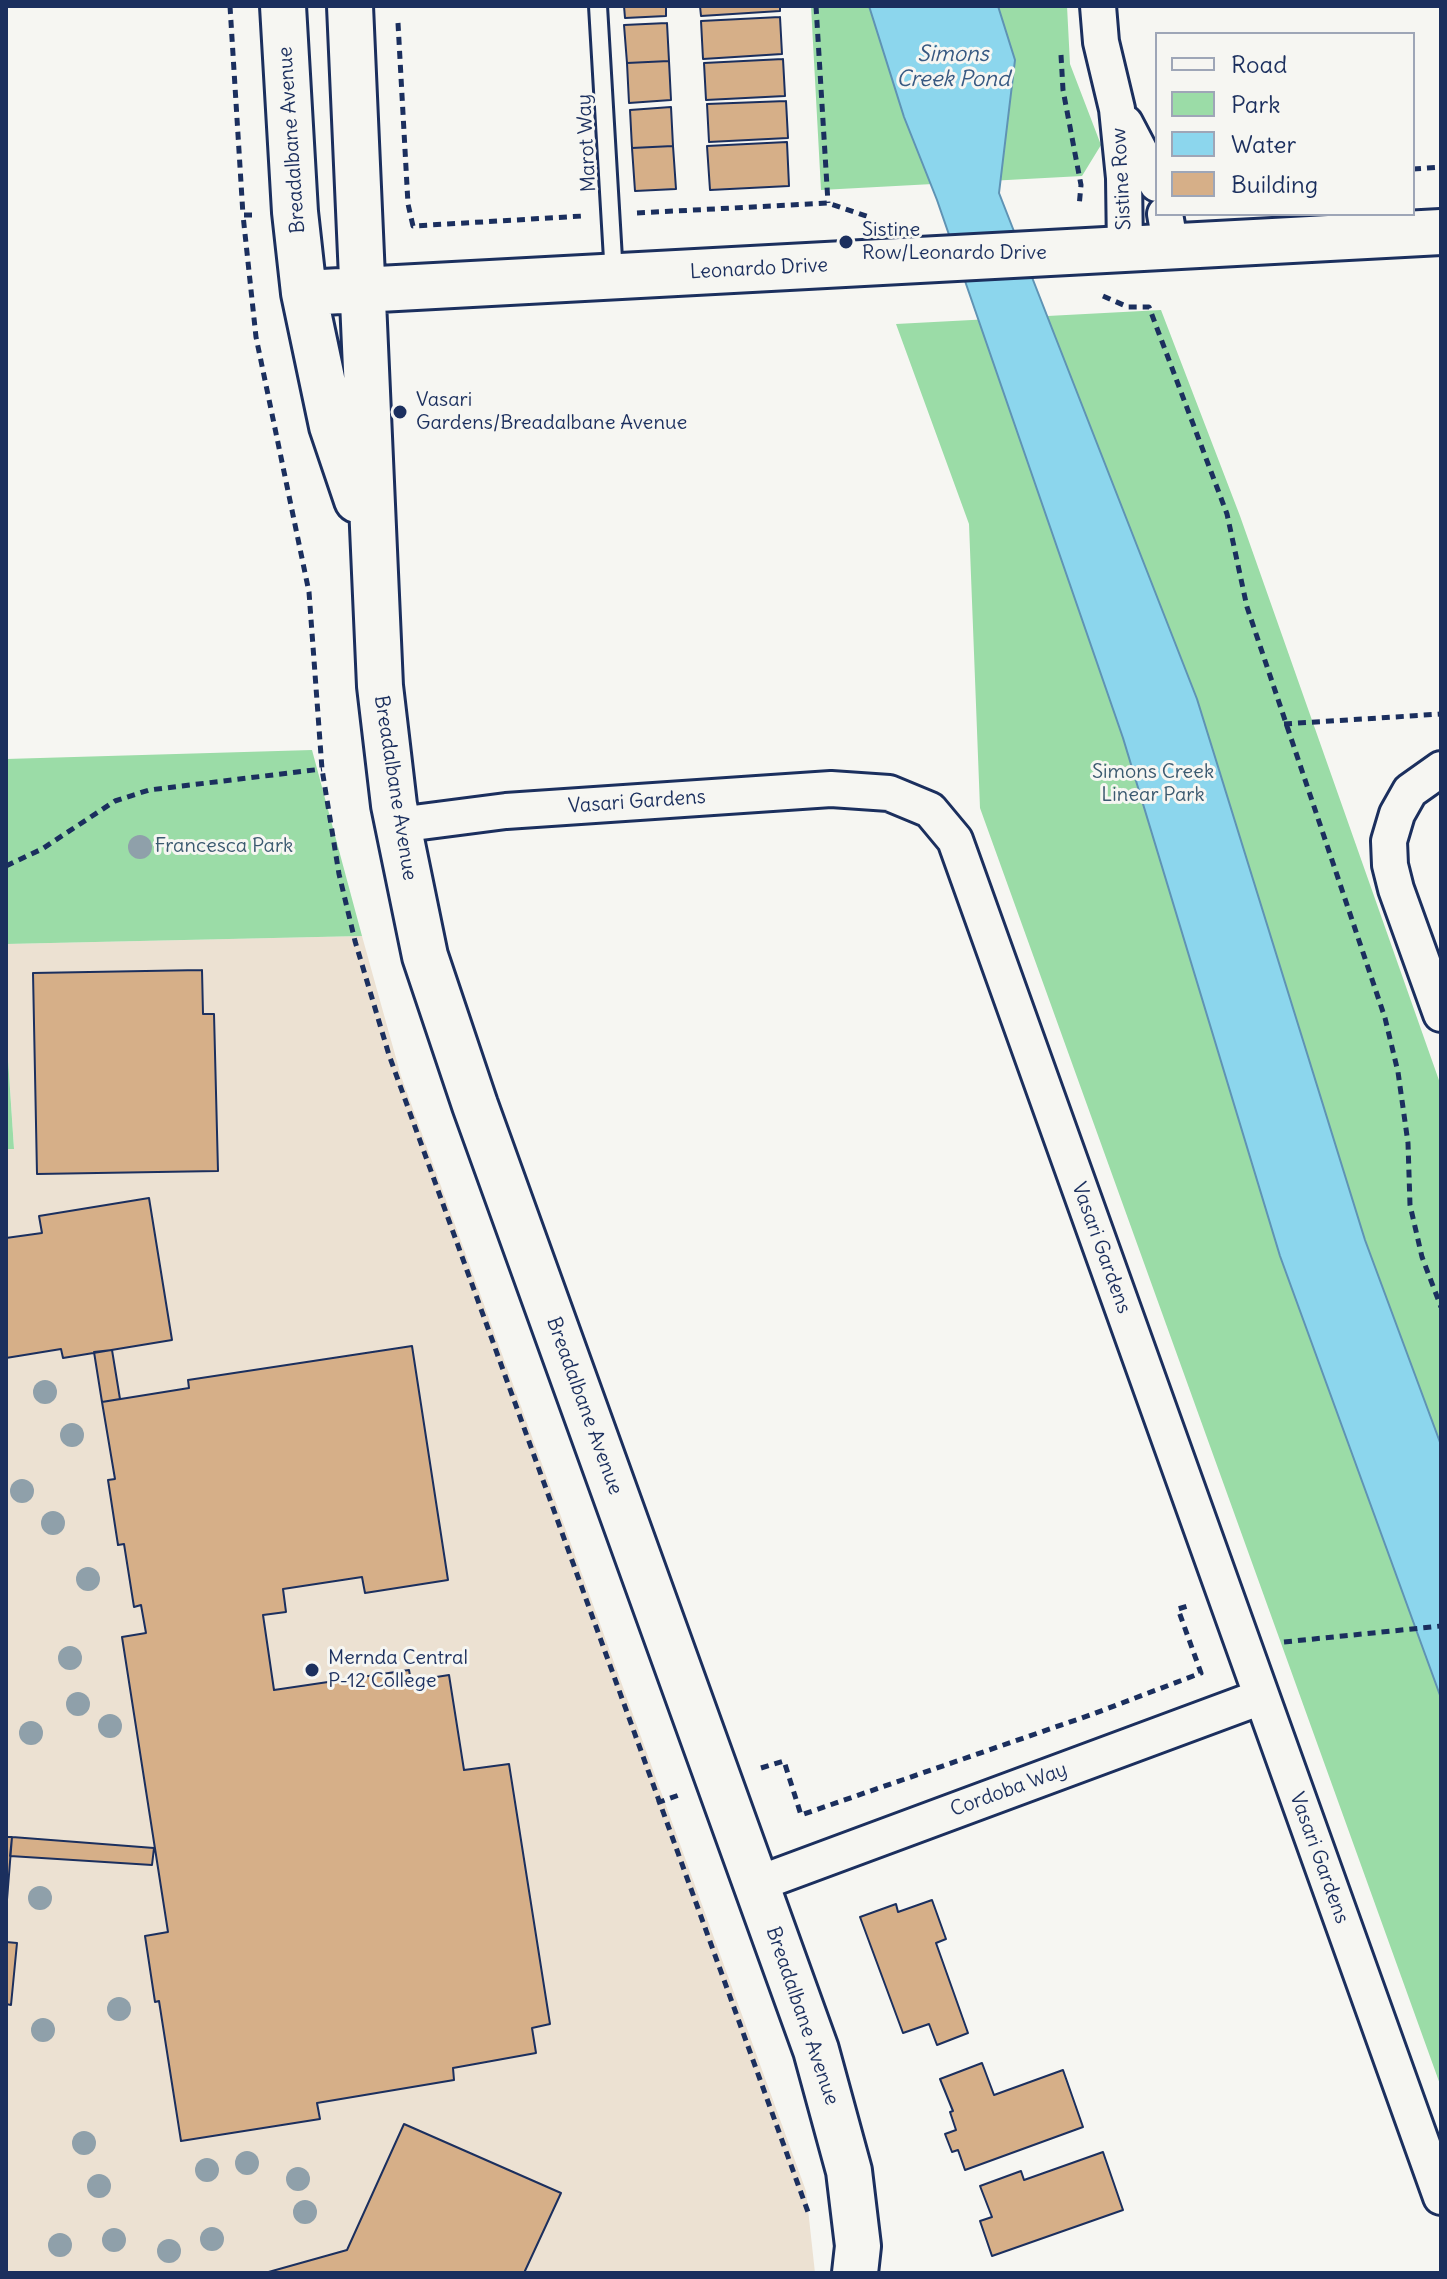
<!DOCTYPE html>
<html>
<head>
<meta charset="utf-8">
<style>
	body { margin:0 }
	#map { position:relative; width:1447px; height:2279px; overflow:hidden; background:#f6f6f2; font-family:Delius,sans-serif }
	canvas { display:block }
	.frame { position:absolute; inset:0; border:8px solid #1b2f5e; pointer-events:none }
	.legend { position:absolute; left:1155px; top:32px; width:260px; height:184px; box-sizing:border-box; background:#f6f6f2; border:2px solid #9ea6b7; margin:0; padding:10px 14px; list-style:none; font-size:24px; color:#1b2f5e }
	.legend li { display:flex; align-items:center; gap:16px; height:40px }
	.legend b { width:40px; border:2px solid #9ea6b7 }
</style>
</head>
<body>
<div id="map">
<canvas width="1447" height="2279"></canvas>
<div class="frame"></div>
<ul class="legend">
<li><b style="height:10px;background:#f6f6f2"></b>Road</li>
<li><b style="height:22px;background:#9bdca7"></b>Park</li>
<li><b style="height:22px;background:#8cd6ed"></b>Water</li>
<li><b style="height:22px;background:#d6af88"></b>Building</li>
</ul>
</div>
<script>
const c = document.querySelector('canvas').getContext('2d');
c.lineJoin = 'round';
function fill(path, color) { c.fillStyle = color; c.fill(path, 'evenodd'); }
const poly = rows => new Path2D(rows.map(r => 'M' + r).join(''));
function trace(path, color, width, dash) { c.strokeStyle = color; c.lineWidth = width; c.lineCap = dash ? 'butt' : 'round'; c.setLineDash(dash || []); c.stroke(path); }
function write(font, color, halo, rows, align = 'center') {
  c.font = font + ' Delius,sans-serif'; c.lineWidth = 6; c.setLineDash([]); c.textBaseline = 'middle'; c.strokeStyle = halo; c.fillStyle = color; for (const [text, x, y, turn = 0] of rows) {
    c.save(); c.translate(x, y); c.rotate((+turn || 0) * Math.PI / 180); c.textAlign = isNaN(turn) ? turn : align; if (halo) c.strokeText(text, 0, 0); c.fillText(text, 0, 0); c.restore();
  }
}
fill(poly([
	[362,936,401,1076,806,2191,815,2273,6,2273,6,1149,14,1148,6,1029,6,944]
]), '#ece1d2');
fill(poly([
	[811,6,1067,6,1070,64,1101,145,1082,176,821,190],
	[1161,310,1240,516,1441,1086,1441,2087,980,808,969,524,896,324],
	[312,750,362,936,6,944,6,759],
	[6,1029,14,1149,6,1149]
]), '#9bdca7');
const water = poly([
	[869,6,998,6,1015,60,999,193,1197,699,1365,1240,1441,1445,1441,1698,1280,1256,1123,738,937,200,904,117,869,6]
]);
fill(water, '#8cd6ed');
trace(water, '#5f93b4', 2);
const building = poly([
	[624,6,666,6,666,16,625,18,624,6],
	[700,6,780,6,780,11,701,16,700,6],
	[780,17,782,54,703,59,701,21,780,17],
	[667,23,669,61,627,63,624,25,667,23],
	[783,59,785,96,706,100,704,63,783,59],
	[669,61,671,100,629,103,627,63,669,61],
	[786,101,788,138,709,142,707,104,786,101],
	[671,107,673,146,632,148,630,110,671,107],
	[787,142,789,186,710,190,707,146,787,142],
	[673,146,676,189,635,191,632,148,673,146],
	[202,970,203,1014,214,1014,218,1171,37,1174,33,973,202,970],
	[149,1198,172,1340,63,1358,61,1349,6,1358,6,1238,42,1233,39,1216,149,1198],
	[412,1346,448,1580,365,1593,362,1577,283,1589,286,1612,263,1615,274,1690,409,1670,411,1681,449,1675,464,1770,509,1764,550,2024,532,2028,536,2053,453,2068,454,2080,317,2103,320,2119,181,2141,159,2001,155,2002,145,1936,168,1932,122,1637,146,1633,141,1605,134,1607,124,1544,118,1545,108,1480,115,1479,102,1402,189,1388,188,1380,412,1346],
	[112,1350,120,1399,102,1402,94,1352,112,1350],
	[6,1837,12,1837,6,1912,6,1837],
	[12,1837,154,1848,152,1865,10,1856,12,1837],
	[932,1900,946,1939,936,1943,968,2033,937,2045,929,2024,903,2033,860,1917,896,1904,898,1912,932,1900],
	[6,1942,17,1943,11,2005,6,2004,6,1942],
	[982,2063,994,2095,1063,2070,1083,2127,965,2170,958,2150,952,2152,945,2134,956,2130,950,2112,953,2111,940,2079,982,2063],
	[404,2124,561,2193,524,2273,265,2273,347,2250,404,2124],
	[1103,2152,1123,2210,992,2256,980,2221,992,2217,980,2186,1021,2171,1024,2180,1103,2152]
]);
fill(building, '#d6af88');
trace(building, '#1b2f5e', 2);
const lane = poly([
	[598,6,614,276]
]);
const street = poly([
	[1098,6,1101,42,1117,109,1124,178,1125,250],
	[1125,123,1157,184],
	[1165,214,1171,248],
	[1441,769,1410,791,1397,814,1389,841,1390,865,1396,889,1441,1014],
	[398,825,506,811,831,789,889,793,930,810,955,840,1441,2197],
	[757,1884,1261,1697]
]);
const secondary = poly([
	[283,6,295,212,304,293,332,426,357,500],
	[350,6,380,686,394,805,425,956,475,1105,816,2050,849,2171,858,2246,855,2273],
	[304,293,1441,232]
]);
trace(lane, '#1b2f5e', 22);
trace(street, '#1b2f5e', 40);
trace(secondary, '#1b2f5e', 50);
trace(poly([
	[230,6,243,215],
	[816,6,828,203],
	[398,23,408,204,413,226,583,216],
	[1061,55,1063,90,1081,185,1079,207],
	[1413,169,1441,167],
	[637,213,828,203,872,218],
	[252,215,243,215,256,337,309,592,322,769,339,874,355,941,389,1055,808,2212],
	[1103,296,1128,307,1149,307,1227,514,1247,607,1385,1018,1398,1072,1408,1143,1410,1205,1422,1257,1441,1307],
	[1284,724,1441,714],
	[6,866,42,849,115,801,149,790,322,769],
	[1284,1642,1441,1626],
	[761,1768,784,1761,801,1815,1093,1714,1201,1673,1178,1609,1191,1605],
	[657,1803,679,1795]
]), '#1b2f5e', 5, [8, 6]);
trace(lane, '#f6f6f2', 16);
trace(street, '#f6f6f2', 34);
trace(secondary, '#f6f6f2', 44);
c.fillStyle = '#8fa0aa';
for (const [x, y] of [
	[140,847],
	[45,1392],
	[72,1435],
	[22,1491],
	[53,1523],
	[88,1579],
	[70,1658],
	[78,1704],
	[110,1726],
	[31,1733],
	[40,1898],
	[119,2009],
	[43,2030],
	[84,2143],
	[247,2163],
	[207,2170],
	[298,2179],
	[99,2186],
	[305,2212],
	[212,2239],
	[114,2240],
	[60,2245],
	[169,2251]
]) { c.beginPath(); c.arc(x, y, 12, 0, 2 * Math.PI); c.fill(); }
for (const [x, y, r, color] of [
	[846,242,8,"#1b2f5e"],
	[400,412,8,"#1b2f5e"],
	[312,1670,8,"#1b2f5e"]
]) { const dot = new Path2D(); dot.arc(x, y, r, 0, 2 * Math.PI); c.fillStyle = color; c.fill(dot); trace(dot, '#f6f6f2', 3); }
write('20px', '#1b2f5e', '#f6f6f2', [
	["Breadalbane Avenue",292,140,-94],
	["Marot Way",587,143,-93],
	["Sistine Row",1122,179,-93],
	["Leonardo Drive",759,269,-3],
	["Breadalbane Avenue",395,788,81],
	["Vasari Gardens",637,802,-4],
	["Vasari Gardens",1101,1248,70],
	["Breadalbane Avenue",584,1406,70],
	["Cordoba Way",1009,1790,-20],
	["Vasari Gardens",1319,1858,70],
	["Breadalbane Avenue",802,2016,71]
]);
write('20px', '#1b2f5e', '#f6f6f2', [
	["Sistine",862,230],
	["Row/Leonardo Drive",862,253],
	["Vasari",416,400],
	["Gardens/Breadalbane Avenue",416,423],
	["Mernda Central",328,1658],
	["P-12 College",328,1681]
], 'left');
write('20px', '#3b5a70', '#f6f6f2', [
	["Simons Creek",1153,772],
	["Linear Park",1153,795],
	["Francesca Park",224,846]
]);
write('italic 22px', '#375982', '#f6f6f2', [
	["Simons",953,55],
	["Creek Pond",953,80]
]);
</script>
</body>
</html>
